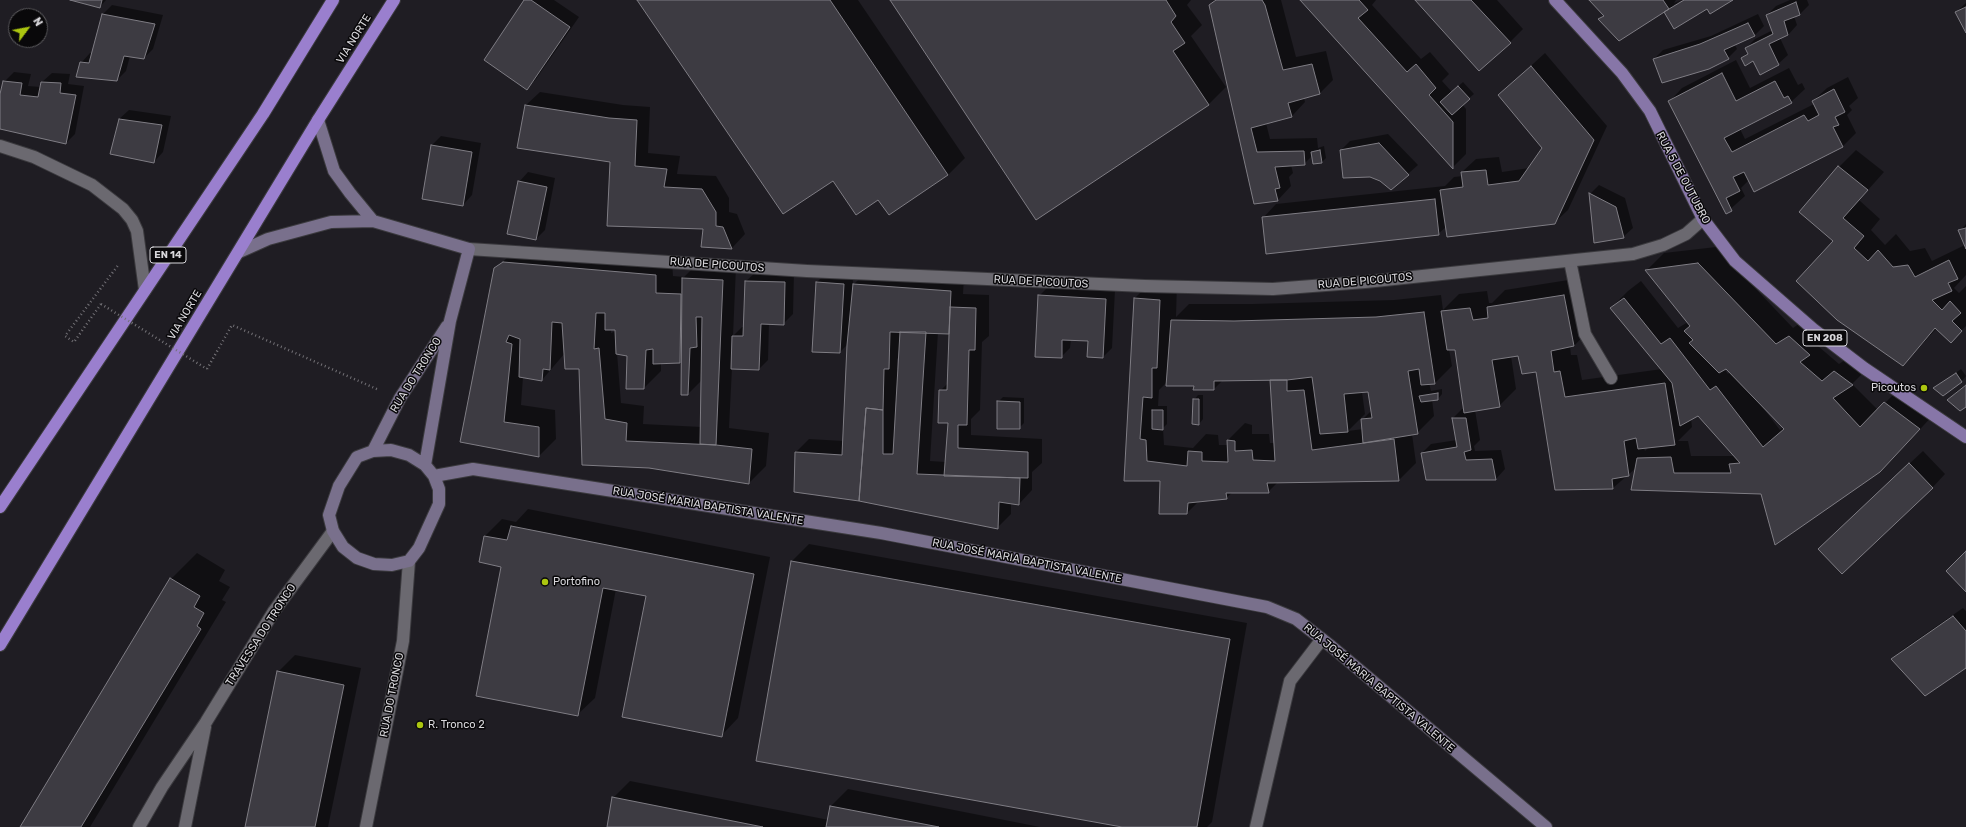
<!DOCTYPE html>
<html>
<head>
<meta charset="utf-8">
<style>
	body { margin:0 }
	#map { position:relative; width:1966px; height:827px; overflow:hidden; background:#1f1d23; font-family:Rubik,sans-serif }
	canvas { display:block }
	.north { position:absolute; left:8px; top:8px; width:40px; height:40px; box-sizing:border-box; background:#09080a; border:1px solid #5c5b5e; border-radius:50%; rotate:58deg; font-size:11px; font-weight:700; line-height:16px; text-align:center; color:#d8d7db }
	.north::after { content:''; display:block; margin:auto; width:14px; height:18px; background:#acc610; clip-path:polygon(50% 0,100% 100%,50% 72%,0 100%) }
</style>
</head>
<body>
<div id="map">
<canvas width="1966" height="827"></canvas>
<div class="north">N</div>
</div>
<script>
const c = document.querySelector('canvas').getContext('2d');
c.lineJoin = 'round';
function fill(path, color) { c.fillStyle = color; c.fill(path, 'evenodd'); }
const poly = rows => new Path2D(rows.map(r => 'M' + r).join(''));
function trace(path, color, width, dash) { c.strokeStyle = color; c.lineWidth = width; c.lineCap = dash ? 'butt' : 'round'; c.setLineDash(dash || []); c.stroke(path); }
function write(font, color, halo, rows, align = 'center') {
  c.font = font + ' Rubik,sans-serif'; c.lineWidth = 3; c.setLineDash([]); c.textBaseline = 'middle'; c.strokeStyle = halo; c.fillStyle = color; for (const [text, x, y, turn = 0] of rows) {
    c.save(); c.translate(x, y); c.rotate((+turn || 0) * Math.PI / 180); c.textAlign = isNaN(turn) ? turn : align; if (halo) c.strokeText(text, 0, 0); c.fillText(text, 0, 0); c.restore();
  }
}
fill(poly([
	[74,0,106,0,100,7],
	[525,0,554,0,579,17,536,79,527,88],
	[639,0,858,0,965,158,948,175,890,214,879,198,833,180],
	[892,0,1191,0,1187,5,1202,25,1191,36,1226,87,1209,104],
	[1215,0,1281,0,1296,57,1326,51,1333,80,1320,93,1304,98,1305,102,1292,116,1266,123,1270,139,1317,138,1318,148,1324,146,1326,158,1322,162,1312,156,1304,164,1291,165,1293,173,1289,177,1291,186,1278,200,1254,203,1211,5],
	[1301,0,1376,0,1372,5,1421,59,1430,52,1449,74,1442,81,1452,92,1463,82,1474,94,1462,104,1466,109,1466,154,1453,167],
	[1416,0,1497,0,1523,29,1510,42],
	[1590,0,1676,0,1674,3,1682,0,1674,5,1674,7,1686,0,1731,0,1707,8,1664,11,1600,20,1604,15],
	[1790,0,1807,0,1809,5,1800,14,1794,16,1797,25,1788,35,1780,38,1788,55,1778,64,1742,58,1748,52,1746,48,1755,39,1773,30,1767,15,1776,6],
	[1966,3,1966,31,1956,12],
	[112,5,163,15,153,49,144,58,130,56,126,71,117,80,81,63,90,53,93,54,103,14],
	[1758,14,1764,26,1754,36,1735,45,1737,49,1728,58,1654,59,1663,50,1711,36],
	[1545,53,1607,126,1568,210,1554,223,1446,227,1438,234,1263,218,1276,204,1445,186,1454,177,1463,176,1462,172,1476,159,1499,157,1502,172,1529,168,1543,148,1499,95],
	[1736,60,1750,88,1789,68,1798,85,1802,83,1805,89,1791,102,1740,129,1745,139,1814,104,1813,101,1827,88,1848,77,1858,98,1849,106,1852,110,1847,115,1856,133,1843,146,1755,191,1749,180,1741,188,1745,196,1726,213,1669,102,1682,88],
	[14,72,31,74,28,86,41,87,42,82,52,73,70,74,68,84,84,86,75,134,66,143,0,128,0,98,4,82],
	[540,92,623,105,650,107,648,153,680,156,677,174,716,176,729,198,729,212,737,214,745,234,732,248,702,246,704,228,611,162,526,105],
	[129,110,171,116,163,152,154,162,111,153,119,119],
	[1388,134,1418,165,1391,189,1341,150,1350,141],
	[441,136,481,143,472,195,463,205,432,145],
	[1856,150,1884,172,1859,200,1880,219,1871,230,1885,245,1896,234,1910,251,1925,248,1932,261,1965,245,1960,231,1966,224,1966,275,1954,288,1959,293,1966,286,1966,326,1951,341,1937,328,1903,365,1835,241,1839,167],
	[528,172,555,178,545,230,536,239,519,182],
	[1599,185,1625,198,1633,228,1623,237,1590,194],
	[521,245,672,259,673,276,684,277,696,265,736,267,733,336,742,327,745,327,746,281,756,272,794,273,793,314,783,324,769,323,768,360,759,369,732,368,729,428,769,433,766,466,749,483,650,467,583,465,580,368,565,353,542,380,523,377,521,405,555,410,556,439,539,456,461,441,495,269],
	[611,329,616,330,616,331,611,333],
	[617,353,628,355,644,388,661,371,661,363,680,362,682,359,682,394,688,394,702,380,702,427,643,424,644,406,621,403],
	[1716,247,1793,328,1806,319,1827,337,1818,346,1839,364,1852,355,1869,367,1852,384,1878,410,1902,386,1936,412,1897,454,1762,493,1636,468,1613,488,1556,489,1537,371,1519,355,1511,356,1516,389,1499,406,1475,410,1480,440,1474,446,1475,451,1501,450,1505,469,1496,479,1426,479,1422,453,1431,444,1457,440,1453,418,1462,409,1465,409,1456,349,1449,349,1452,366,1435,383,1429,383,1431,391,1442,389,1442,394,1438,399,1432,399,1434,416,1417,433,1412,434,1416,463,1399,480,1278,482,1268,492,1233,492,1226,498,1199,501,1187,513,1161,480,1125,480,1135,298,1152,281,1177,283,1176,317,1189,304,1252,304,1394,300,1441,295,1443,310,1459,294,1487,291,1489,303,1492,303,1505,290,1581,278,1591,328,1574,346,1570,346,1571,355,1577,355,1582,380,1662,369,1611,308,1628,291,1641,281,1678,328,1688,322,1647,270,1664,253],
	[1726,367,1730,372,1728,374,1724,369],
	[1271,379,1275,443,1270,443,1269,434,1252,434,1252,425,1245,423,1228,440,1228,445,1219,445,1218,435,1206,434,1193,448,1164,445,1163,428,1167,424,1167,406,1158,406,1159,390,1168,381,1214,389,1223,380],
	[1369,391,1372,410,1362,420,1363,429,1348,431,1365,414,1362,392],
	[1762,404,1784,427,1780,430,1761,405],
	[1698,414,1735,456,1691,456,1688,441,1678,441,1692,427,1691,419],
	[1649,447,1645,451,1644,448],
	[867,271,964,277,963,294,989,295,989,336,982,342,980,410,971,419,971,435,1042,439,1042,463,1032,472,1032,490,1019,504,1011,503,1011,514,997,528,859,500,795,491,796,452,809,439,844,441,848,344,840,352,817,282,826,273,853,275,853,285],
	[938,332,950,333,949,382,940,391,949,422,946,462,930,461],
	[899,357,899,369,897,369,897,359],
	[1048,287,1115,290,1112,348,1103,357,1089,340,1071,339,1070,348,1061,357,1039,296],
	[1961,369,1966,376,1962,381,1943,395,1935,388],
	[1966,384,1966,405,1948,400,1957,391],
	[1198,395,1203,395,1203,419,1199,424,1194,400],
	[1003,397,1024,398,1024,423,1019,428,998,402],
	[1923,451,1945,474,1932,488,1833,535],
	[528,509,770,557,738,718,721,736,647,595,616,589,595,698,577,715,502,566,485,536,502,519,516,522],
	[809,544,1247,623,1212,822,1207,827,1128,827,792,561],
	[197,553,225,570,219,581,230,587,222,600,226,602,90,827,21,827,171,579],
	[1963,608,1966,611,1966,667,1893,659,1902,650],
	[295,655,361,668,328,827,246,827,278,672],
	[630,781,829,820,831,806,848,789,1040,827,608,827,613,798]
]), '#0007');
const building = poly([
	[70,0,102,0,100,8,70,0],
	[524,0,531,0,570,27,527,90,484,60,524,0],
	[637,0,830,0,948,175,889,215,878,200,856,215,833,181,783,214,637,0],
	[890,0,1166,0,1176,16,1171,22,1185,43,1173,51,1209,105,1036,220,890,0],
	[1216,0,1262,0,1265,5,1283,70,1312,64,1320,94,1288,103,1292,117,1251,128,1257,152,1304,151,1305,165,1275,167,1280,188,1275,189,1278,201,1254,204,1209,5,1216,0],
	[1300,0,1359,0,1368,10,1358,18,1407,72,1416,64,1436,88,1429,95,1453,122,1453,169,1300,0],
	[1415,0,1471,0,1511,43,1479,71,1415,0],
	[1589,0,1663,0,1669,9,1619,41,1598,19,1604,16,1589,0],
	[1684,0,1733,0,1710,14,1707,9,1674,29,1664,12,1684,0],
	[1796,2,1800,15,1784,21,1788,35,1769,44,1779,65,1760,75,1753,61,1745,66,1741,58,1748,54,1745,48,1773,34,1766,15,1796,2],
	[1966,7,1966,33,1955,12,1966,7],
	[102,14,155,24,144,59,124,56,117,81,76,77,80,62,89,63,102,14],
	[1748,23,1755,36,1724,50,1729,59,1709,69,1662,83,1653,59,1700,44,1748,23],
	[1531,66,1594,140,1555,224,1447,237,1440,190,1463,187,1461,172,1486,170,1488,185,1519,181,1542,148,1498,95,1531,66],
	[1722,73,1736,101,1775,81,1784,98,1788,96,1792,103,1724,138,1732,152,1804,115,1808,121,1819,115,1812,101,1834,89,1845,112,1835,117,1839,125,1833,127,1843,147,1754,192,1744,172,1733,177,1740,191,1726,198,1732,211,1726,214,1668,101,1722,73],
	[3,81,22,83,20,95,38,97,41,82,61,83,60,93,76,95,66,144,0,129,0,94,3,81],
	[1458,86,1470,99,1452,115,1440,102,1458,86],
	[525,105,609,118,637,120,635,166,667,169,664,187,702,189,716,212,716,226,723,227,732,249,701,247,703,229,607,226,610,162,517,148,525,105],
	[119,119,162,125,154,163,110,154,119,119],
	[1379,143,1409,175,1391,190,1380,181,1370,177,1343,178,1340,150,1379,143],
	[431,145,472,152,463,206,422,199,431,145],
	[1320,150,1322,163,1313,164,1311,152,1320,150],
	[1838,166,1868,190,1843,218,1864,236,1854,248,1868,261,1878,250,1893,267,1908,265,1915,277,1949,260,1958,279,1948,283,1952,291,1932,300,1942,310,1950,301,1961,313,1952,321,1962,331,1951,343,1935,328,1903,366,1837,320,1796,281,1833,241,1799,212,1838,166],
	[518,181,547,187,536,240,507,234,518,181],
	[1589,193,1616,207,1624,238,1594,243,1589,193],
	[1435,199,1439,235,1266,254,1262,217,1435,199],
	[1966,228,1966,249,1958,230,1966,228],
	[503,262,656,275,656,293,681,294,680,363,653,364,653,349,646,350,644,389,626,389,627,356,616,354,615,330,605,330,605,313,596,313,594,349,599,348,605,419,627,423,626,441,716,445,752,449,749,484,649,468,582,465,579,369,565,369,562,323,552,322,550,370,543,369,542,381,519,377,520,339,509,335,506,342,512,344,504,422,539,427,539,457,460,442,494,268,503,262],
	[1698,263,1776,344,1789,336,1810,355,1800,362,1822,381,1834,371,1853,385,1833,398,1860,427,1884,402,1920,429,1880,472,1775,545,1761,494,1631,490,1637,458,1671,457,1674,473,1731,473,1729,464,1740,463,1698,416,1680,426,1672,383,1610,308,1624,298,1661,344,1670,338,1710,390,1716,386,1763,447,1784,429,1726,369,1719,373,1689,343,1693,340,1684,331,1690,326,1645,270,1698,263],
	[682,278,723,280,716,445,700,444,702,317,696,317,697,347,690,348,688,395,681,395,682,278],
	[745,281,785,282,784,325,761,324,759,370,731,369,732,336,743,336,745,281],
	[816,282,844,284,840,353,812,352,816,282],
	[853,284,951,291,949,334,890,332,889,369,884,369,883,410,866,408,859,501,794,492,795,452,842,455,847,345,853,284],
	[1038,295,1106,299,1103,358,1087,357,1088,341,1062,340,1062,358,1035,357,1038,295],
	[1564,295,1574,346,1551,351,1554,372,1560,371,1565,397,1665,383,1675,445,1638,449,1636,438,1624,441,1629,476,1612,479,1613,489,1555,490,1536,372,1522,374,1518,356,1492,360,1500,407,1464,413,1455,350,1447,350,1441,311,1470,308,1473,320,1488,318,1487,307,1564,295],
	[1134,298,1160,300,1157,368,1152,368,1152,398,1143,397,1140,439,1146,440,1147,461,1187,466,1188,451,1202,452,1202,461,1228,462,1227,440,1235,441,1235,451,1252,450,1253,460,1275,461,1270,380,1287,380,1287,391,1304,390,1312,450,1394,439,1399,481,1267,483,1269,493,1226,493,1227,499,1188,503,1187,514,1159,514,1160,481,1124,481,1134,298],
	[950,307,976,308,975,350,969,350,967,425,958,425,958,448,1028,452,1028,478,944,476,948,423,938,423,939,390,947,390,950,307],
	[1424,312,1435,384,1421,385,1419,369,1408,371,1418,434,1363,443,1361,419,1372,418,1368,392,1344,394,1348,432,1320,434,1312,377,1287,380,1214,381,1214,390,1193,390,1194,386,1166,386,1171,320,1234,321,1376,317,1424,312],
	[900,332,926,332,917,474,1020,478,1019,505,999,502,998,529,859,501,866,408,883,410,883,454,893,454,900,332],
	[1956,373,1962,382,1943,396,1933,388,1956,373],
	[1966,385,1966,407,1960,411,1947,400,1966,385],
	[1438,393,1438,400,1421,402,1419,396,1438,393],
	[1193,399,1199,399,1199,425,1192,424,1193,399],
	[997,401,1020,402,1020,429,997,429,997,401],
	[1152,410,1163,410,1163,430,1152,429,1152,410],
	[1452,418,1466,418,1471,450,1464,452,1466,460,1492,459,1496,480,1426,480,1421,453,1457,447,1452,418],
	[1909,463,1933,488,1842,574,1818,549,1909,463],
	[511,526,754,574,722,737,622,717,646,596,603,588,578,716,476,696,501,567,479,562,484,536,507,540,511,526],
	[1966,551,1966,592,1946,571,1966,551],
	[791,561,1230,639,1197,827,1122,827,756,761,791,561],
	[170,578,200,596,194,607,204,613,197,626,201,629,81,827,20,827,170,578],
	[1953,616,1966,631,1966,668,1925,696,1891,659,1953,616],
	[277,671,344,685,315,827,245,827,277,671],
	[612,797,763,827,607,827,612,797],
	[830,806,939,827,826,827,830,806]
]);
fill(building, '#3d3b42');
trace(building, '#7f7d84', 1);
const lane = poly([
	[1570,261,1585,334,1611,378],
	[1256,827,1290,681,1322,639]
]);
const street = poly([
	[0,146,34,157,92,185,123,209,132,220,137,231,145,290],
	[469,249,807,271,1145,286,1273,289,1365,282,1633,254,1663,245,1686,234,1703,219],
	[139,827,162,787,206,722,274,611,333,531],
	[185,827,205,727],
	[366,827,403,641,409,561]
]);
const secondary = poly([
	[318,120,334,171,350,193,373,221],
	[239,252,268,239,331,222,373,221,469,249,450,321,425,465],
	[391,450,409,455,425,465,434,476,439,489,439,504,419,548,409,561,392,565,374,564,357,558,343,547,333,531,329,515,339,486,357,457,373,451,391,450],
	[373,451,400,398,447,326],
	[434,476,473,469,881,533,1267,607,1296,619,1332,647,1546,827]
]);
const primary = poly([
	[1555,0,1622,73,1650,111,1703,219,1735,261,1813,329,1864,368,1966,437]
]);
const highway = poly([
	[0,507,263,114,333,0],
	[0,645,318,120,394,0]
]);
trace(lane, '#3b3a3e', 14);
trace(street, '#3b3a3e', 14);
trace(secondary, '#3b3a3e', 14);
trace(primary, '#3b3a3e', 14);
trace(highway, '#3b3a3e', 14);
trace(poly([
	[101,304,74,342,65,336,119,264],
	[207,369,232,325,379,390]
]), '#747277', 2.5, [1, 3]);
trace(lane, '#6b6970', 12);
trace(street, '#6b6970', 12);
trace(secondary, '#79708c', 12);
trace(primary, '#8776a8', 12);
trace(highway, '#9a7fce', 12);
trace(poly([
	[101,304,207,369]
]), '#747277', 2.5, [1, 3]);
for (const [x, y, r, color] of [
	[1924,388,4,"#acc610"],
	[545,582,4,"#acc610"],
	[420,725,4,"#acc610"]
]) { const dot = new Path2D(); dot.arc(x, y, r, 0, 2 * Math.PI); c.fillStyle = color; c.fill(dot); trace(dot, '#09080a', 1.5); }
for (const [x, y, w] of [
	[168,255,36],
	[1825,338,44]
]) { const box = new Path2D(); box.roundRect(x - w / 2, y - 8, w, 16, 3); c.fillStyle = '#09080a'; c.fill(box); trace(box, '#d8d7db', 1); }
write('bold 10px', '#d8d7db', null, [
	["EN 14",168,255],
	["EN 208",1825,338]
]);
write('11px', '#d8d7db', '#09080a', [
	["VIA NORTE",354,39,-58],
	["RUA 5 DE OUTUBRO",1683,178,62],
	["RUA DE PICOUTOS",717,265,4],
	["RUA DE PICOUTOS",1365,281,-5],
	["RUA DE PICOUTOS",1041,282,3],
	["VIA NORTE",185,315,-59],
	["RUA DO TRONCO",416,375,-58],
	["RUA JOSÉ MARIA BAPTISTA VALENTE",708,506,9],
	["RUA JOSÉ MARIA BAPTISTA VALENTE",1027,561,11],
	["TRAVESSA DO TRONCO",261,635,-57],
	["RUA JOSÉ MARIA BAPTISTA VALENTE",1379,688,40],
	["RUA DO TRONCO",392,695,-79]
]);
write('11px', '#d8d7db', '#09080a', [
	["Picoutos",1916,388,"right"],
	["Portofino",553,582],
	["R. Tronco 2",428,725]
], 'left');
</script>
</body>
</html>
